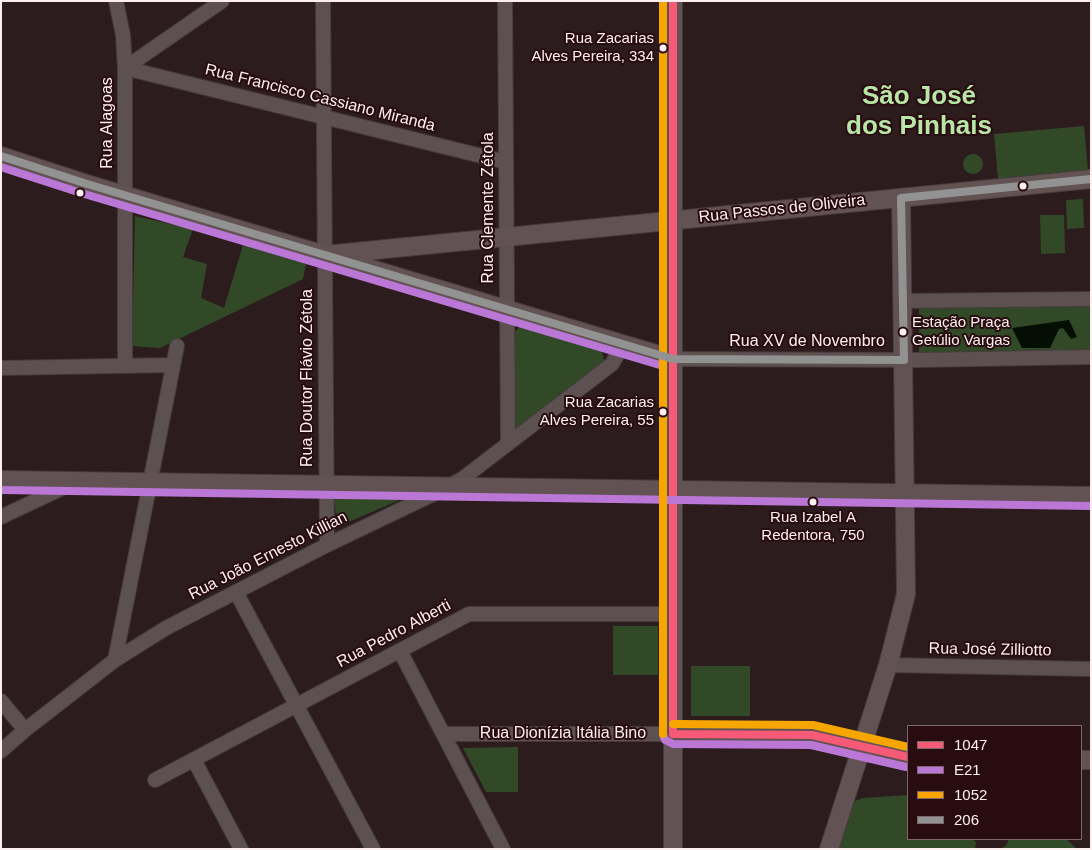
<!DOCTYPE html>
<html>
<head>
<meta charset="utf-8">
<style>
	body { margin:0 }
	#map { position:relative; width:1092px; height:850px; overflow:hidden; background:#2d1c1e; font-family:Helvetica,sans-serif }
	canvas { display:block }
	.frame { position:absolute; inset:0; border:2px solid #fdeff0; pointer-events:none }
	.legend { position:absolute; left:907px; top:725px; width:175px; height:115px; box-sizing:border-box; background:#290c10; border:1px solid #7e676a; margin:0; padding:6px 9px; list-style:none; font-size:15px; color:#fdeff0 }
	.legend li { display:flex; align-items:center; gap:10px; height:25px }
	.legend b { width:25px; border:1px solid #7e676a }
</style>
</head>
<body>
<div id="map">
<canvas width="1092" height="850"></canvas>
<div class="frame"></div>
<ul class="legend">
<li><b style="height:6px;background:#f75a77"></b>1047</li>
<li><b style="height:6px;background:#ba77d6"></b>E21</li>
<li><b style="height:6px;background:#f7a600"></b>1052</li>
<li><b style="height:6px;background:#929292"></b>206</li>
</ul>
</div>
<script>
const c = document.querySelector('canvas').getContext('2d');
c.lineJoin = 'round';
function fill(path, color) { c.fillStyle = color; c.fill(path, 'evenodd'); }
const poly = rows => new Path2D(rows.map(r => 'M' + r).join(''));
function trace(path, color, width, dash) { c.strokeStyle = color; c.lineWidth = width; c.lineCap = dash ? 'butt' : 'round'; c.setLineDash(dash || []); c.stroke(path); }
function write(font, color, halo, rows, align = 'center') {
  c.font = font + ' Helvetica,sans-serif'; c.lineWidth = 4; c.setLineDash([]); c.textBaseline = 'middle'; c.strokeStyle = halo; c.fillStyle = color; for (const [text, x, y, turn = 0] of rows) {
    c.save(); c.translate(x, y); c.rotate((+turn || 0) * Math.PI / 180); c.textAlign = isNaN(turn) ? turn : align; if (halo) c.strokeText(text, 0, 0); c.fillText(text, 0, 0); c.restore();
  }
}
fill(poly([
	[1084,126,1088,171,998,179,994,134],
	'963 164a10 10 0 1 1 20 0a10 10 0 1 1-20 0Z',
	[1083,199,1084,228,1067,229,1066,200],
	[1040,215,1064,215,1065,253,1041,254],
	[135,216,193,229,183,257,207,264,201,298,224,308,243,245,306,264,303,279,160,348,132,346],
	[1091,301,1091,355,919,357,919,303],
	[522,325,601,349,605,363,514,434,511,335],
	[334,498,404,498,337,527],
	[613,626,658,626,658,675,613,675],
	[691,666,750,666,750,716,691,716],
	[518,747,518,792,486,792,463,748],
	[908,795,908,839,972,839,976,842,975,849,835,849,843,834,850,803,863,798],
	[1009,839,1066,839,1077,849,999,849,1006,846]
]), '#324927');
fill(poly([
	[1069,320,1077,337,1071,339,1063,328,1059,329,1050,348,1022,348,1012,328]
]), '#040e03');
const minor = poly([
	[116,1,123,35,125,68,125,366],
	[323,1,327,545],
	[505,1,508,444],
	[125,68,506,162],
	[125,68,222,1],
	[902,301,1091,299],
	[673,359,919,360,1091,357],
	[1,368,173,365],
	[1,517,75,482],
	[236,592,373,849],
	[400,651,503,849],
	[115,660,177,346],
	[888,665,1091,669],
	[1,701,25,730],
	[444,734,673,734],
	[1,751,25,730,115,660,166,628,327,545,448,487,462,479,612,364,617,355,620,343],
	[194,760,241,849],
	[155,780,469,614,673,614]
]);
const major = poly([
	[1,156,84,183,673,359],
	[325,255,1091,179],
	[1,480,1091,496],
	[673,734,812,735,908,757],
	[1081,760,1091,760],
	[673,849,673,1],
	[829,849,888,665,906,594,901,198]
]);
trace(minor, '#463a3c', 16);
trace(major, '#463a3c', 20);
trace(minor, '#5d5051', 14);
trace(major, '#635254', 18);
trace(poly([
	[673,1,673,734],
	[673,734,812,735,908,757]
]), '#f75a77', 8);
trace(poly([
	[1,167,81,193,663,366,663,734,665,740,673,744,811,745,906,767],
	[1,490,1091,506]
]), '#ba77d6', 8);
trace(poly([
	[663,1,663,734],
	[673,724,813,725,908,747]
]), '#f7a600', 8);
trace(poly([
	[1,156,84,183,673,359,904,360,901,198,1091,179]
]), '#929292', 8);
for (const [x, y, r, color] of [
	[663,48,4.5,"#fdeff0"],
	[1023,186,4.5,"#fdeff0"],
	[80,193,4.5,"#fdeff0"],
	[903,332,4.5,"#fdeff0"],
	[663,412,4.5,"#fdeff0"],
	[813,502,4.5,"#fdeff0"]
]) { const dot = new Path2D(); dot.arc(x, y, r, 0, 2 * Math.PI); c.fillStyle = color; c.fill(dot); trace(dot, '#290c10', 2); }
write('15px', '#fdeff0', '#290c10', [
	["Rua Zacarias",654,39],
	["Alves Pereira, 334",654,57],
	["Estação Praça",912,323,"left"],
	["Getúlio Vargas",912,341,"left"],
	["Rua Zacarias",654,403],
	["Alves Pereira, 55",654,421],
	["Rua Izabel A",813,518,"center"],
	["Redentora, 750",813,536,"center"]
], 'right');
write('16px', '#fdeff0', '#290c10', [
	["Rua Francisco Cassiano Miranda",320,98,14],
	["Rua Alagoas",108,123,-90],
	["Rua Clemente Zétola",489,208,-90],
	["Rua Passos de Oliveira",782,209,-6],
	["Rua XV de Novembro",807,342],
	["Rua Doutor Flávio Zétola",308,378,-90],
	["Rua João Ernesto Killian",268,556,-27],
	["Rua Pedro Alberti",394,634,-28],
	["Rua José Zilliotto",990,650,1],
	["Rua Dionízia Itália Bino",563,734]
]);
write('bold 26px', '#b7e6a6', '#290c10', [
	["São José",919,97],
	["dos Pinhais",919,127]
]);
</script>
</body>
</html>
